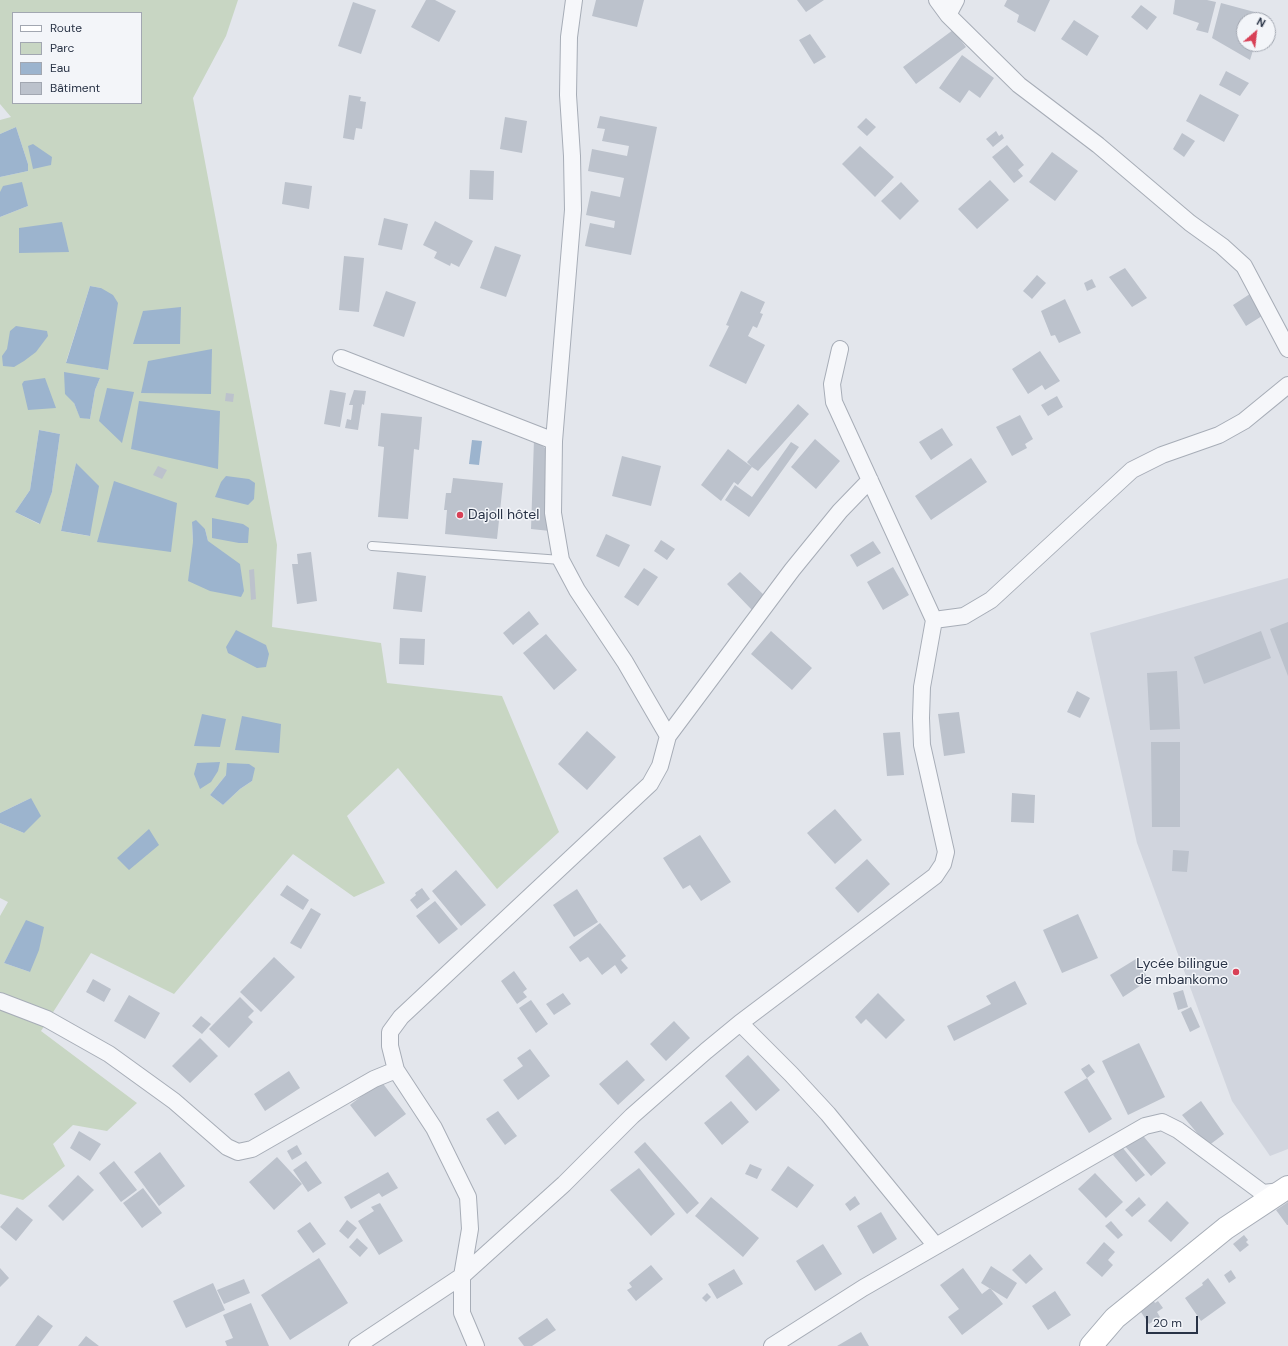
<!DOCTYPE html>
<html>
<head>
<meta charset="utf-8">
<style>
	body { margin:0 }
	#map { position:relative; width:1288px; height:1346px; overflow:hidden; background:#e3e6ec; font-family:"DM Sans",sans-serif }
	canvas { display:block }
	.legend { position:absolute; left:12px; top:12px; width:130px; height:92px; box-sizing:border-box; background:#f3f5f9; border:1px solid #a2a7b1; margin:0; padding:5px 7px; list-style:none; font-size:12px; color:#293346 }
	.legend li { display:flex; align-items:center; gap:8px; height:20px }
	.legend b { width:20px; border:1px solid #a2a7b1 }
	.north { position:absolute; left:1236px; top:12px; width:40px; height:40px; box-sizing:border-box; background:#f3f5f9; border:1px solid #a2a7b1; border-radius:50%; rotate:28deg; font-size:11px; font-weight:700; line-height:16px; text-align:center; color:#293346 }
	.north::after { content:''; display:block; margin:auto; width:14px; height:18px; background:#d84056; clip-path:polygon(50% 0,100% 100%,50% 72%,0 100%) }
	.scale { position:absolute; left:1146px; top:1316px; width:52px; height:18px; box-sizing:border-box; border:2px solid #293346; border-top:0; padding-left:5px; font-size:12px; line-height:14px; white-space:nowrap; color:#293346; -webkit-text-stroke:3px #f3f5f9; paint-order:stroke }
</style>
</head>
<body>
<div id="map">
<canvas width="1288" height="1346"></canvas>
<ul class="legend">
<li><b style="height:5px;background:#fff"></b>Route</li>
<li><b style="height:11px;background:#c8d6c3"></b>Parc</li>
<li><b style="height:11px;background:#9cb4ce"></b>Eau</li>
<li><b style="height:11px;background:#bcc2cc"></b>Bâtiment</li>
</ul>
<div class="north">N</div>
<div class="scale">20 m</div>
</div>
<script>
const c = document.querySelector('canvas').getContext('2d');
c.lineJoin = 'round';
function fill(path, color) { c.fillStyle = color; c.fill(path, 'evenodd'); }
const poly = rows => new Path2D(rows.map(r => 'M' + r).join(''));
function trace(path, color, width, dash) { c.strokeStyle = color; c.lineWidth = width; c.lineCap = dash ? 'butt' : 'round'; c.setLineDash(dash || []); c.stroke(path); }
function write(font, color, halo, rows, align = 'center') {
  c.font = font + ' "DM Sans",sans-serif'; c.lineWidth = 3; c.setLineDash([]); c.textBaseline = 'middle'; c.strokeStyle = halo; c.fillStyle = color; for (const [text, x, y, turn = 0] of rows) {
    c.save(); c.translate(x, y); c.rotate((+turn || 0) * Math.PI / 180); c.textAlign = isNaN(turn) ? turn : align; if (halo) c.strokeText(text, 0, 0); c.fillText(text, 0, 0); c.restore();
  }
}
fill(poly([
	[1288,578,1288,1149,1270,1156,1232,1101,1137,843,1090,633]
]), '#d1d5de');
fill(poly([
	[0,0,238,0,226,36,193,98,277,545,272,627,381,643,387,683,502,696,559,832,497,889,398,768,347,816,385,883,354,897,293,854,174,994,91,953,41,1031,137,1103,107,1131,73,1125,53,1144,65,1166,23,1200,0,1194,0,916,8,902,0,898,0,823,24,833,31,798,0,813,0,217,28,206,0,192,0,177,28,171,28,164,16,127,0,134,0,120,11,117,0,104],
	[13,13,141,13,141,103,13,103],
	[90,286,101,288,107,370,66,362],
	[100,378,95,390,90,419,80,417,74,403],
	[39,430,60,434,52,492,39,524,15,512,30,490],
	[76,463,90,536,89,536,61,531],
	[192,523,205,529,208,541,193,542],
	[226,775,252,781,240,789,223,805,210,795],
	[13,946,30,972,4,963]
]), '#c8d6c3');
fill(poly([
	[16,127,28,164,28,171,0,177,0,134],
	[33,144,52,157,51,165,33,169,28,146],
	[22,182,28,206,0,217,0,192,3,186],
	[62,222,69,252,19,253,19,228],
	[90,286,101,288,113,295,118,303,108,370,66,363],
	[181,307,180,344,133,344,143,311],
	[16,326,47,331,48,336,36,352,24,361,14,367,3,366,2,356,7,349,10,331],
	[212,349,211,394,141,393,148,361],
	[64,372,100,378,95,390,90,419,80,418,74,403,65,394],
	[45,378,56,408,28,410,22,384,24,381],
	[107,388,134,392,122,443,99,421],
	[139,401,220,411,218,469,131,449],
	[39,430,60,434,52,492,40,524,15,512,30,490],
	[472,440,482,441,479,465,469,464],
	[76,463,99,486,90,536,61,531],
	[226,476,249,479,255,483,254,499,248,505,215,497,221,482],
	[114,481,177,503,171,552,97,542],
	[212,518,243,524,249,528,248,543,239,543,212,538],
	[196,520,205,529,208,541,240,564,244,591,241,597,210,591,188,581,193,542,192,522],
	[236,630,266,645,269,654,266,667,257,668,228,653,226,647],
	[202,714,226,719,220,747,194,746],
	[242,716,281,724,279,753,235,750],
	[220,762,218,771,211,782,200,789,194,774,197,763],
	[227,763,249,764,255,768,252,781,240,789,223,805,210,795,226,775],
	[31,798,41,816,24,833,0,823,0,813],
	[149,829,159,845,129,870,117,858],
	[26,920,44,927,39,950,30,972,4,963]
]), '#9cb4ce');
fill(poly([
	[426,0,435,0,456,11,439,42,411,27],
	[596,0,644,0,637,27,592,16],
	[797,0,824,0,806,12],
	[1007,0,1050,0,1035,32,1017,22,1019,15,1004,6],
	[1175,0,1207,0,1216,2,1208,33,1196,30,1199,23,1173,14],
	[353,2,376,10,361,54,338,46],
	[1221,3,1262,14,1261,20,1244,20,1244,44,1255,44,1250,60,1212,38],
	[1141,5,1157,17,1147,30,1131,17],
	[1074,20,1099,36,1087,56,1061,39],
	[953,30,966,47,916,84,903,67],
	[810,34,826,57,814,64,799,40],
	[962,55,994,78,980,98,969,90,960,103,939,88],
	[1226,71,1249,83,1240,96,1219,85],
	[1200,94,1239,115,1224,142,1186,121],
	[349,95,361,97,360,101,366,102,362,129,356,128,354,140,343,138],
	[600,116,657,127,631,255,585,246,590,223,614,228,615,221,586,215,591,191,620,197,624,178,588,171,592,149,627,156,629,146,602,141,605,129,597,128],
	[505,117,527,121,522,153,500,149],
	[866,118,876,127,867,136,857,127],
	[996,131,999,136,1002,134,1004,138,993,147,986,139],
	[1182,133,1195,141,1184,157,1173,149],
	[1007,145,1024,165,1018,170,1023,176,1014,183,992,157],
	[860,146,894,177,875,197,842,164],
	[1052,152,1078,171,1055,201,1029,182],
	[470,170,494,171,493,200,469,199],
	[990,180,1009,200,977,229,958,209],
	[285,182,312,186,309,209,282,204],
	[901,182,919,201,900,220,881,201],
	[384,218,408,224,402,250,378,245],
	[435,221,473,241,459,267,451,263,450,266,434,258,437,252,423,245],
	[495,246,521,255,506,297,480,288],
	[344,256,364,258,359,312,339,310],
	[1125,268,1147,298,1132,307,1109,277],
	[1037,275,1046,283,1032,299,1023,291],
	[1092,279,1096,287,1087,291,1084,283],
	[1256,290,1270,311,1246,326,1233,305],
	[386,291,416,302,404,337,373,326],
	[741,291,765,302,760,313,763,314,757,328,753,326,748,336,765,345,746,384,709,366,729,326,726,325],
	[1065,299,1081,333,1059,343,1055,335,1051,336,1041,311],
	[1040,351,1060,381,1045,390,1042,385,1028,394,1012,369],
	[330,390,346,393,340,427,324,424],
	[354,390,366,391,364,405,362,404,358,430,345,428,347,419,351,420,353,405,349,405],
	[226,393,234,394,233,402,225,401],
	[1057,396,1063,407,1048,416,1041,405],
	[798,404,809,414,758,471,752,467,738,485,734,482,721,501,701,485,728,449,752,467,747,462],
	[381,413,422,417,419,450,414,449,408,519,378,517,384,447,378,446],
	[1020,415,1033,439,1025,444,1027,448,1012,456,996,427],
	[942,428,953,445,931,460,919,442],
	[534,439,545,448,550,531,531,529],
	[815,439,840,461,816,489,791,467],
	[791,442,799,447,749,517,725,500,735,485,752,497],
	[622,456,661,466,651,506,612,496],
	[971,458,987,482,931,520,915,496],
	[158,466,167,470,162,479,153,475],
	[453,478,503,483,497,539,445,534,447,510,444,510,446,493,451,493],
	[606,534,630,545,619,567,596,556],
	[661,540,675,549,667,560,654,551],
	[873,541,881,553,857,567,850,555],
	[311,552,317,601,297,604,292,564,298,564,297,554],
	[893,567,909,595,883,610,867,582],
	[644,568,658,577,638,606,624,597],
	[254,569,256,599,251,600,249,570],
	[397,572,426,576,422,612,393,609],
	[740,572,766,597,752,610,727,584],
	[529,611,539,624,513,645,503,633],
	[1288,622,1288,676,1270,629],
	[771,631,812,668,792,690,751,654],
	[1261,631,1271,658,1204,684,1194,657],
	[546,634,577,670,554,690,523,653],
	[400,638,425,639,424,665,399,664],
	[1177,671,1180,729,1150,730,1147,673],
	[1077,691,1090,698,1080,718,1067,712],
	[959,712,965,753,944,756,938,714],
	[587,731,616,757,587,790,558,764],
	[900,732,904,775,887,776,883,733],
	[1151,742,1180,742,1180,827,1152,827],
	[1012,793,1035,795,1034,823,1011,822],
	[835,809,862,840,835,864,807,833],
	[700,835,731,882,701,901,690,885,683,889,663,858],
	[1173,850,1189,851,1187,872,1172,871],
	[867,859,890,884,858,913,835,888],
	[456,870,486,905,461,926,432,891],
	[287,885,309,900,303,910,280,895],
	[422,888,430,899,417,909,410,900,416,895,415,893],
	[577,889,598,922,574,937,553,905],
	[435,901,458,929,439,944,416,916],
	[311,908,321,914,301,949,290,943],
	[1078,914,1098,958,1062,973,1043,930],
	[600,923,626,956,621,960,628,968,621,974,615,965,602,975,588,957,580,962,569,947],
	[274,957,295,977,261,1012,240,992],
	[1136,959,1149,980,1123,997,1110,975],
	[514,971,527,989,523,992,527,997,517,1004,501,981],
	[93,979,111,989,104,1002,86,992],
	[1015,981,1027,1004,954,1041,947,1026,991,1004,986,996],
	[1183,990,1188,1007,1178,1010,1173,993],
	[563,993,571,1004,554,1015,546,1004],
	[878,993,905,1020,886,1039,866,1019,861,1024,855,1017],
	[129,995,160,1013,145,1039,114,1021],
	[240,997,254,1011,248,1017,253,1022,229,1048,209,1029],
	[531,1000,548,1024,536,1033,519,1008],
	[1191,1007,1200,1027,1190,1032,1181,1012],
	[201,1016,211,1024,202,1034,192,1026],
	[674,1021,690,1038,666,1061,650,1044],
	[200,1038,218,1056,190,1083,172,1066],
	[1139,1043,1165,1097,1128,1115,1102,1061],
	[530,1049,550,1076,518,1100,503,1080,523,1066,517,1058],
	[748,1055,780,1090,756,1111,725,1076],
	[627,1060,645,1080,618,1105,599,1084],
	[1089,1064,1095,1072,1087,1078,1112,1119,1089,1133,1064,1092,1087,1078,1081,1069],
	[289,1071,300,1088,265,1111,254,1094],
	[381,1081,406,1114,375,1137,350,1105],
	[731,1101,749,1122,722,1145,704,1123],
	[1201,1101,1224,1134,1208,1146,1182,1115],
	[498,1111,517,1136,505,1145,486,1119],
	[79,1131,101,1144,90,1161,70,1148],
	[1139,1131,1166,1163,1151,1176,1123,1144],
	[645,1142,699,1203,687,1214,634,1152],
	[297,1145,302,1154,292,1160,287,1151],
	[1122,1147,1145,1175,1136,1182,1113,1155],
	[160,1152,185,1186,159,1206,134,1172],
	[277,1157,302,1184,274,1210,249,1182],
	[114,1161,137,1190,121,1202,99,1173],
	[306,1161,322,1183,308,1192,293,1170],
	[750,1164,762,1169,757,1179,745,1174],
	[788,1166,814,1185,797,1208,771,1190],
	[639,1168,675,1214,651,1236,610,1190],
	[388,1172,398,1188,382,1197,379,1193,351,1209,344,1197],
	[1095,1173,1123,1202,1106,1218,1078,1189],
	[78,1175,94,1190,63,1221,48,1206],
	[143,1188,162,1213,142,1228,123,1203],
	[855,1196,860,1204,850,1211,845,1204],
	[711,1197,759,1238,743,1257,695,1216],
	[1139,1197,1146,1205,1132,1217,1125,1210],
	[1167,1201,1189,1223,1171,1242,1148,1221],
	[1288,1202,1288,1225,1287,1225,1276,1210],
	[380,1203,403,1241,379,1255,358,1221,374,1211,371,1207],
	[17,1207,33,1220,16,1241,0,1227],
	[881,1212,897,1239,873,1254,857,1226],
	[347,1220,357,1228,348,1239,339,1231],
	[1111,1221,1123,1235,1118,1239,1105,1226],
	[310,1222,326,1244,313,1253,297,1231],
	[1244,1235,1248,1240,1246,1242,1249,1245,1240,1252,1233,1244],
	[357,1238,368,1248,360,1257,349,1247],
	[1104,1242,1115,1252,1108,1260,1113,1265,1102,1277,1086,1263],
	[823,1244,842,1274,815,1291,796,1261],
	[1030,1254,1043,1269,1026,1284,1012,1270],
	[319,1258,348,1303,290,1340,261,1295],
	[651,1265,663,1279,636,1301,627,1290,632,1287,629,1283],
	[991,1266,1017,1283,1007,1299,981,1283],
	[0,1268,9,1278,0,1287],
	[963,1268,982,1294,990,1288,1003,1304,962,1335,948,1317,959,1309,940,1285],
	[734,1269,743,1284,717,1299,708,1284],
	[1231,1270,1236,1278,1229,1283,1224,1275],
	[1208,1278,1226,1303,1201,1321,1185,1298,1203,1285,1202,1283],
	[244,1279,250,1293,224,1304,217,1290],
	[213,1283,225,1310,186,1328,173,1301],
	[1055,1291,1071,1315,1048,1330,1032,1306],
	[707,1293,711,1297,706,1302,702,1298],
	[1153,1300,1155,1303,1158,1301,1163,1308,1157,1312,1160,1317,1149,1324,1139,1309],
	[251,1303,269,1346,227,1346,225,1341,233,1338,223,1315],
	[38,1315,53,1326,38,1346,15,1346],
	[547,1318,556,1330,532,1346,524,1346,518,1338],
	[861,1332,869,1346,837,1346],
	[86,1336,99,1346,78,1346]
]), '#bcc2cc');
const lane = poly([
	[372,546,561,560]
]);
const street = poly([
	[574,0,569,37,568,95,572,156,573,210,554,441,553,513,561,560,577,590,625,662,668,736],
	[937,0,948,15],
	[956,0,948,15,1019,85,1098,145,1190,223,1222,246,1244,266,1288,349],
	[840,349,832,384,834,402,934,620,964,616,991,600,1132,470,1162,455,1219,435,1244,421,1288,385],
	[341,358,554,441],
	[0,1001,47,1019,109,1054,174,1101,227,1147,238,1152,252,1149,374,1079,396,1070],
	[740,1023,791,1074,828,1114,936,1246,863,1288,772,1346],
	[936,1246,1145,1126,1162,1122,1178,1130,1263,1193,1281,1191],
	[357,1346,462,1276,564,1184,632,1116,706,1051,740,1023,935,876,943,864,946,852,922,745,921,718,922,687,934,620],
	[476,1346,462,1313,462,1276,470,1229,468,1197,434,1128,396,1070,390,1046,390,1032,401,1017,650,784,660,766,668,736,792,570,840,511,870,480]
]);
const secondary = poly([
	[1091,1346,1115,1318,1226,1228,1288,1187]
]);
trace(lane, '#a7adb7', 10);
trace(street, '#a7adb7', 18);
trace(secondary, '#a7adb7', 24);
trace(lane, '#f6f7fa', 8);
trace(street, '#f6f7fa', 16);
trace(secondary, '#fff', 22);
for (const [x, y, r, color] of [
	[460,515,4,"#d84056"],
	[1236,972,4,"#d84056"]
]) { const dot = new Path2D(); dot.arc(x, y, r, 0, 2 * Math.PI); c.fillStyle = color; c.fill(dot); trace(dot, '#f3f5f9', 1.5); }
write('14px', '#293346', '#f3f5f9', [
	["Dajoll hôtel",468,515],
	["Lycée bilingue",1228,964,"right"],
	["de mbankomo",1228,980,"right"]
], 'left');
</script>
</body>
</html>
